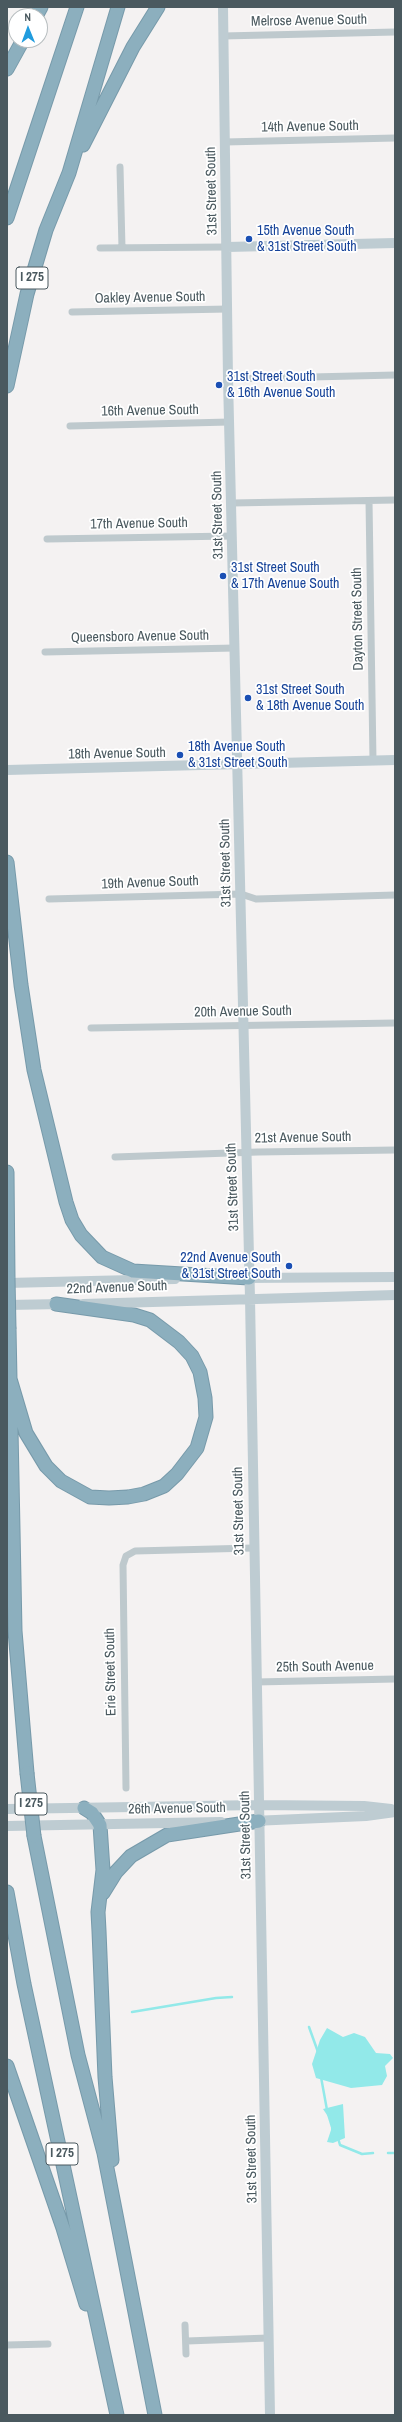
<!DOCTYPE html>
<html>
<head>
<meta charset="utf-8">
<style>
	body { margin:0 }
	#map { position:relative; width:402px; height:2422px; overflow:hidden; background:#f4f2f2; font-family:"Archivo Narrow",sans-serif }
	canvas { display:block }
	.frame { position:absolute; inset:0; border:8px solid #4a595f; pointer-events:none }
	.north { position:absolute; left:8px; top:8px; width:40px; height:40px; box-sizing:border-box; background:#fff; border:1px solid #b7bdbf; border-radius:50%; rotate:359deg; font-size:11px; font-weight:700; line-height:16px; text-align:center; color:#4a595f }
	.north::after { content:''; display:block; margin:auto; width:14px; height:18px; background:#219cde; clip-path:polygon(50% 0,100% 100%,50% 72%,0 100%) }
</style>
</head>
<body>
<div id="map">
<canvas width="402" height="2422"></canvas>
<div class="frame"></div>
<div class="north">N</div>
</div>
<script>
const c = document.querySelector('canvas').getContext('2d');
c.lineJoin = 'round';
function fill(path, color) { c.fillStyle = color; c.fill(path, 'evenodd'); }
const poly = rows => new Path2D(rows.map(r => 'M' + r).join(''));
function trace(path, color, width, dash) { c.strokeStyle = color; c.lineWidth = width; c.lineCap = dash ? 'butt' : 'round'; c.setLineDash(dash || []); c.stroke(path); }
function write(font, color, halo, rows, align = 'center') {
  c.font = font + ' "Archivo Narrow",sans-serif'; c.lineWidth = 3.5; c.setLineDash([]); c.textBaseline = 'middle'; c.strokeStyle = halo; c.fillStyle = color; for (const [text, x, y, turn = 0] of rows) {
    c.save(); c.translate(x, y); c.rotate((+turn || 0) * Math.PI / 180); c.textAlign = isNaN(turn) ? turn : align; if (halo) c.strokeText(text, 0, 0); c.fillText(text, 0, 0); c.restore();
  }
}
fill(poly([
	[327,2028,343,2037,354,2033,365,2037,376,2053,390,2054,393,2058,385,2066,387,2076,382,2085,351,2088,316,2078,312,2064,320,2040],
	[343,2104,345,2138,333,2143,327,2142,331,2130,331,2121,323,2109]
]), '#92e9e9');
trace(poly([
	[132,2012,216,1998,232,1997],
	[309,2027,318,2052],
	[321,2077,327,2110],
	[328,2114,332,2127],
	[338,2138,340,2145,362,2154,373,2153],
	[388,2153,395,2153]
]), '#92e9e9', 2.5);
const highway = poly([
	[36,16,41,7],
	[7,69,23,40],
	[83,145,133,47,158,7],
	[7,218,77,7],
	[7,386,27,294,46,230,69,173,118,7],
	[7,862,21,985,34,1070,66,1202,72,1220,81,1235,102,1257,133,1271,249,1278],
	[7,1172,8,1278],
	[9,1329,15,1631,27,1773],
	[10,1379,26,1433,46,1466,61,1481,90,1497,109,1498,128,1497,144,1494,164,1486,177,1474,197,1448,206,1417,205,1398,200,1372,192,1356,179,1342,150,1320,134,1315,56,1304],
	[84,1808,92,1813,100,1825,103,1870,98,1912,99,1931,105,2077,112,2160],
	[34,1836,78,2055,104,2153,155,2415],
	[7,1892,24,1984,117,2415],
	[103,1893,116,1872,131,1856,167,1835,259,1821],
	[7,2066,63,2228,86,2304]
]);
trace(highway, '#779aaa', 15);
trace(poly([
	[223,36,395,32],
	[225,142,395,138],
	[120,167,122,248],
	[100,248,227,247],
	[72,312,228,309],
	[228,379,395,375],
	[70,426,229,422],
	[369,501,373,761],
	[232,503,395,500],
	[47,539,232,536],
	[45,652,235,648],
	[49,899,241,894,256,899,395,895],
	[91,1028,395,1023],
	[115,1157,258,1152,395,1150],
	[256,1682,395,1679],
	[126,1788,123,1565,126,1556,135,1551,253,1548],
	[185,2325,186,2354],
	[187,2341,268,2338],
	[7,2345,48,2344]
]), '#bec9cd', 7);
trace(poly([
	[223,7,228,379,250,1298,270,2415],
	[227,247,395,243],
	[7,770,395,760],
	[243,1278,395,1277],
	[7,1283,175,1279],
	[83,1304,395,1295],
	[7,1305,63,1304],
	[7,1809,259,1805,364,1806,391,1809],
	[253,1821,366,1816,395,1812],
	[7,1826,221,1822]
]), '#beccd2', 10);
trace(highway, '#8cafbe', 13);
const highwayBridge = poly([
	[8,1278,9,1329],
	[27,1773,34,1836]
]);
trace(highwayBridge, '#779aaa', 15, []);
trace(highwayBridge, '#8cafbe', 13);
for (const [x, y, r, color] of [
	[249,239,4,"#1a4fb4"],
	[219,385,4,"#1a4fb4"],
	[223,576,4,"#1a4fb4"],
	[248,698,4,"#1a4fb4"],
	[180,755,4,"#1a4fb4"],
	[289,1266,4,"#1a4fb4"]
]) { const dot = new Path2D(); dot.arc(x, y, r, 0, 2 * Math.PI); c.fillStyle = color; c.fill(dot); trace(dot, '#fff', 1.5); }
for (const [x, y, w] of [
	[32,278,32],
	[31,1804,32],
	[62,2154,32]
]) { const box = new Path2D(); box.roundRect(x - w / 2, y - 11, w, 22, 3); c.fillStyle = '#fff'; c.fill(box); trace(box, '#4a595f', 1); }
write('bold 13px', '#4a595f', null, [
	["I 275",32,278],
	["I 275",31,1804],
	["I 275",62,2154]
]);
write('14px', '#4a595f', '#fff', [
	["Melrose Avenue South",309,21,-1],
	["14th Avenue South",310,127,-1],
	["31st Street South",212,191,-91],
	["Oakley Avenue South",150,298,-1],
	["16th Avenue South",150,411,-1],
	["31st Street South",218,515,-91],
	["17th Avenue South",139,524,-1],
	["Dayton Street South",358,619,-91],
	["Queensboro Avenue South",140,637,-1],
	["18th Avenue South",117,754,-1],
	["31st Street South",226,863,-91],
	["19th Avenue South",150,883,-2],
	["20th Avenue South",243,1012,-1],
	["21st Avenue South",303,1138,-1],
	["31st Street South",233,1187,-92],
	["22nd Avenue South",117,1288,-2],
	["31st Street South",239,1511,-91],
	["25th South Avenue",325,1667,-1],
	["Erie Street South",111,1672,-91],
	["26th Avenue South",177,1809,-1],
	["31st Street South",246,1835,-91],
	["31st Street South",252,2159,-91]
]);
write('14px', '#164399', '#fff', [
	["15th Avenue South",257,231],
	["& 31st Street South",257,247],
	["31st Street South",227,377],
	["& 16th Avenue South",227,393],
	["31st Street South",231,568],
	["& 17th Avenue South",231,584],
	["31st Street South",256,690],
	["& 18th Avenue South",256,706],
	["18th Avenue South",188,747],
	["& 31st Street South",188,763],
	["22nd Avenue South",281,1258,"right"],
	["& 31st Street South",281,1274,"right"]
], 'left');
</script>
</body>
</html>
